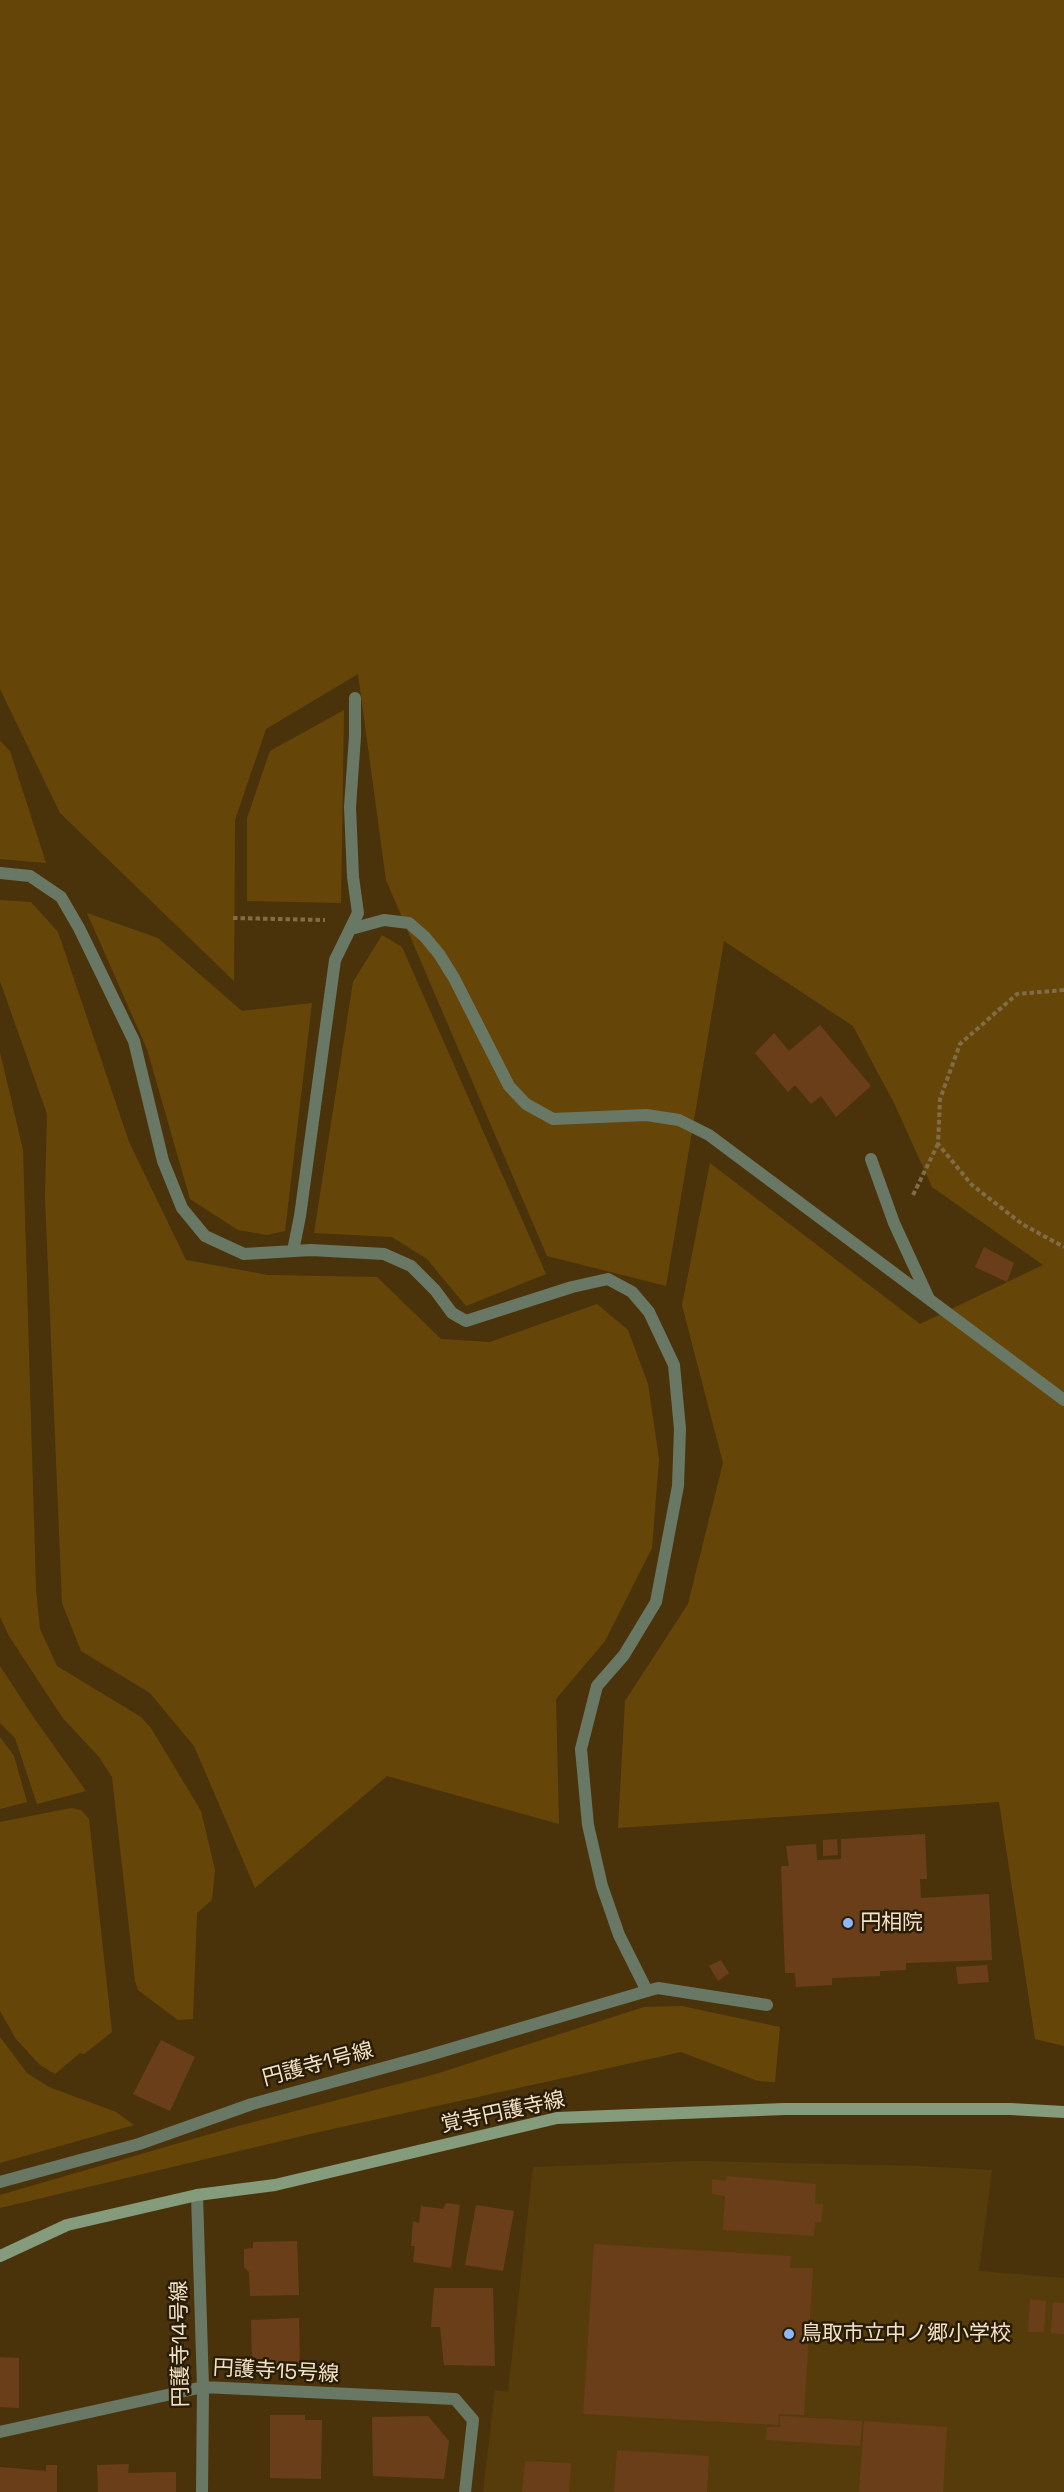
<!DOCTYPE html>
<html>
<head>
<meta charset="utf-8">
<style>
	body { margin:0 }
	canvas { display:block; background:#4a330a }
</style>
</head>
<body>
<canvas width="1064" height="2492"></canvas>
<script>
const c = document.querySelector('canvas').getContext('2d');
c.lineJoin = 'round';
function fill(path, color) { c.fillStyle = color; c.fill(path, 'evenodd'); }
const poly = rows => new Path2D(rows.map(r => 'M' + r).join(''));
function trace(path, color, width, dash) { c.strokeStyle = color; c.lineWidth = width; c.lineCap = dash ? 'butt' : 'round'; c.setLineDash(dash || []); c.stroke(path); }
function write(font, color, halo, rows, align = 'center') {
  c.font = font + ' "Space Grotesk","Noto Sans JP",sans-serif'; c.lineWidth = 5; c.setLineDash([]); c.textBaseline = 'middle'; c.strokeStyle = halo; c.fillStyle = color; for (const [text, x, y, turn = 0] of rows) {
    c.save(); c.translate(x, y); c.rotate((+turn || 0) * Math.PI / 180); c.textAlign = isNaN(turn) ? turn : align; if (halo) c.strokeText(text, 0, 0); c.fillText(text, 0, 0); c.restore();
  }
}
fill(poly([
	[695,2161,920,2166,992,2170,979,2271,1064,2278,1064,2492,483,2492,495,2390,508,2392,533,2167]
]), '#563c0b');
fill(poly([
	[0,0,1064,0,1064,2046,1035,2039,999,1802,618,1828,625,1701,688,1604,723,1463,682,1305,710,1163,920,1324,1043,1265,932,1187,895,1105,853,1026,724,941,666,1286,547,1256,386,880,358,674,266,729,235,820,234,981,60,813,0,689],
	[344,710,341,903,247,901,247,818,270,751],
	[0,741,10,751,46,863,0,859],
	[0,900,31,902,58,932,129,1142,186,1260,268,1275,377,1277,441,1339,490,1342,597,1304,628,1330,648,1384,659,1459,652,1548,605,1641,556,1699,559,1824,387,1776,255,1888,194,1746,150,1693,81,1651,62,1603,45,1197,47,1114,0,981],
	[87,913,158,938,242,1011,312,1003,285,1231,267,1235,238,1230,190,1199,147,1049],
	[382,935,402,947,546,1274,466,1306,427,1259,392,1237,314,1233,353,982],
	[0,1052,23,1150,36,1590,40,1629,57,1666,141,1717,151,1728,201,1811,215,1870,212,1900,197,1913,193,2019,178,2020,138,1990,135,1981,112,1777,99,1757,62,1717,9,1636,0,1617],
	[0,1666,34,1718,86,1791,37,1804,15,1738,0,1723],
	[0,1737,14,1756,27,1802,0,1809],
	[71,1808,81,1810,89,1819,112,2032,84,2054,80,2053,55,2074,40,2065,16,2039,0,2011,0,1822],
	[682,2006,780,2027,775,2082,758,2081,681,2052,319,2132,0,2208,0,2195,231,2128,436,2074,644,2007],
	[0,2037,27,2073,49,2087,116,2112,134,2125,0,2163]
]), '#664608');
fill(poly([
	[820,1025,871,1086,836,1117,821,1096,811,1104,795,1085,788,1092,755,1053,774,1033,789,1051],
	[984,1247,1014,1263,1007,1282,975,1267],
	[925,1834,927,1879,920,1879,921,1898,989,1894,992,1960,906,1963,906,1970,880,1971,880,1976,832,1978,832,1985,796,1987,795,1973,785,1973,781,1866,789,1866,786,1846,816,1844,817,1860,841,1859,841,1839],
	[837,1839,838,1855,823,1856,823,1840],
	[721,1960,729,1973,718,1981,709,1966],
	[987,1965,989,1982,958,1984,956,1967],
	[161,2040,195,2057,170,2111,133,2094],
	[727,2176,816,2184,815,2204,823,2204,821,2222,815,2222,814,2236,723,2230,725,2196,712,2194,712,2179,726,2181],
	[446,2203,460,2205,451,2268,413,2262,415,2246,411,2246,413,2221,419,2223,421,2206,443,2209],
	[476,2205,514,2211,503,2271,465,2265],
	[297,2241,299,2295,250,2296,249,2272,244,2267,244,2249,253,2248,253,2242],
	[594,2244,791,2256,790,2268,813,2268,804,2415,779,2414,778,2425,583,2414],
	[434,2288,493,2288,495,2366,444,2365,440,2327,431,2327],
	[1030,2299,1046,2301,1044,2332,1028,2332],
	[1053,2302,1064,2303,1064,2334,1051,2333],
	[299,2318,300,2367,252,2368,251,2320],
	[0,2357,19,2358,19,2408,0,2407],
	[270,2415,305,2415,305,2420,322,2420,321,2479,270,2478],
	[428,2416,449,2441,444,2479,373,2476,372,2417],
	[780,2416,862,2421,860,2446,766,2440,767,2427,780,2427],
	[864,2421,947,2427,943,2492,859,2492],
	[617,2450,709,2456,707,2492,614,2492],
	[525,2461,571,2463,569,2492,522,2492],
	[129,2464,128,2473,176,2472,176,2492,98,2492,97,2465],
	[46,2465,57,2465,57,2492,0,2492,0,2467,46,2471]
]), '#6a3e19');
trace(poly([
	[233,918,325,920],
	[1064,990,1017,994,960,1044,940,1099,938,1144,972,1185,1022,1224,1064,1247],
	[913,1195,938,1144]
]), '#816c48', 4, [4.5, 3]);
trace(poly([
	[0,873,30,876,61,897,79,928,134,1041,163,1161,182,1208,205,1236,244,1254,311,1250,384,1254,411,1266,435,1290,452,1313,466,1321,572,1287,608,1279,632,1292,649,1312,674,1365,680,1429,678,1486,656,1602,624,1655,597,1686,581,1749,588,1825,602,1886,619,1935,647,1991,658,1988,767,2005],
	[351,929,384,920,409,923,425,937,439,954,454,978,509,1086,526,1104,553,1119,646,1115,679,1120,709,1135,1064,1400],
	[871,1159,894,1223,929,1299],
	[293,1251,300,1216,335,960,358,913,353,877,350,807,355,736,355,698]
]), '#697864', 12);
trace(poly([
	[0,2182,139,2144,252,2104,423,2057,647,1991],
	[197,2195,203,2387,202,2492],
	[0,2432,203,2387,455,2399,473,2420,465,2492]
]), '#697864', 12);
trace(poly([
	[0,2256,67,2225,197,2195,275,2185,557,2118,784,2109,1010,2109,1064,2112]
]), '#849c7b', 12);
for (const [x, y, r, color] of [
	[848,1923,6,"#8bb9fc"],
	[789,2334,6,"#8bb9fc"]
]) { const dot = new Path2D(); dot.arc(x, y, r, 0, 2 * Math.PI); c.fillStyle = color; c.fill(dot); trace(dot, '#2a1d07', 2); }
write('21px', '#f3e2c7', '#2a1d07', [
	["円相院",860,1923],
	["鳥取市立中ノ郷小学校",801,2334]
], 'left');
write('21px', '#f3e2c7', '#2a1d07', [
	["円護寺1号線",318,2065,-15],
	["覚寺円護寺線",503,2113,-12],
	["円護寺14号線",181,2344,-91],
	["円護寺15号線",276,2372,3]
]);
</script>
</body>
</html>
